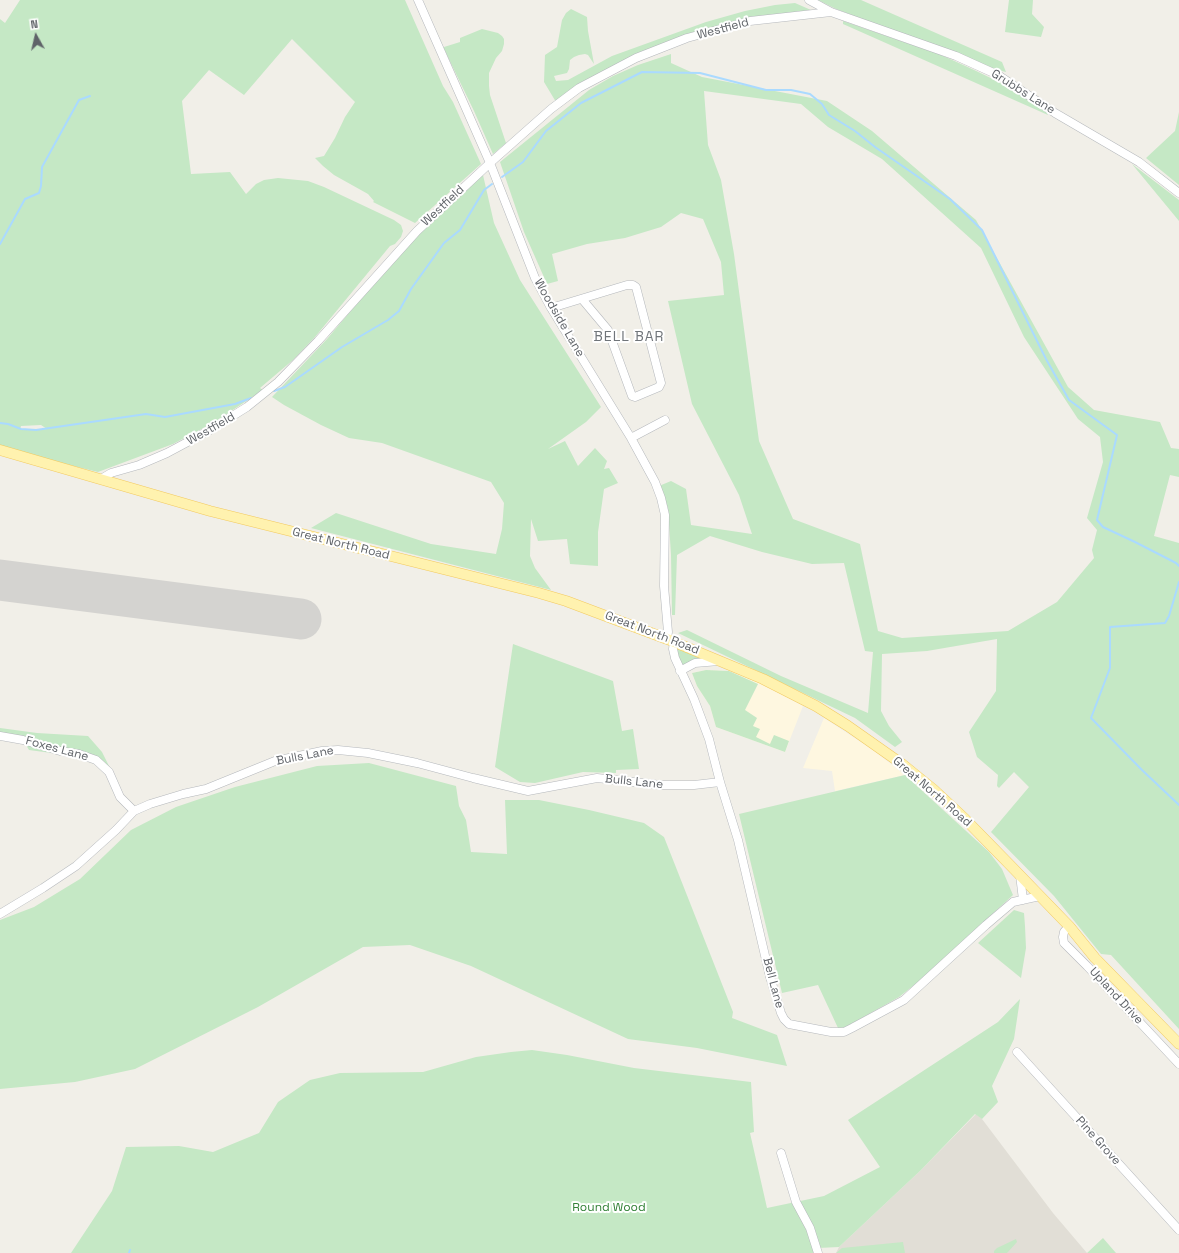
<!DOCTYPE html>
<html>
<head>
<meta charset="utf-8">
<style>
	body { margin:0 }
	#map { position:relative; width:1179px; height:1253px; overflow:hidden; background:#f1efe8; font-family:"Space Grotesk",sans-serif }
	canvas { display:block }
	.north { position:absolute; left:16px; top:16px; width:40px; height:40px; -webkit-text-stroke:3px #fff; paint-order:stroke; rotate:352deg; font-size:11px; font-weight:700; line-height:16px; text-align:center; color:#5f6368 }
	.north::after { content:''; display:block; margin:auto; width:14px; height:18px; background:#5f6368; clip-path:polygon(50% 0,100% 100%,50% 72%,0 100%) }
</style>
</head>
<body>
<div id="map">
<canvas width="1179" height="1253"></canvas>
<div class="north">N</div>
</div>
<script>
const c = document.querySelector('canvas').getContext('2d');
c.lineJoin = 'round';
function fill(path, color) { c.fillStyle = color; c.fill(path, 'evenodd'); }
const poly = rows => new Path2D(rows.map(r => 'M' + r).join(''));
function trace(path, color, width, dash) { c.strokeStyle = color; c.lineWidth = width; c.lineCap = dash ? 'butt' : 'round'; c.setLineDash(dash || []); c.stroke(path); }
function write(font, color, halo, rows, align = 'center') {
  c.font = font + ' "Space Grotesk",sans-serif'; c.lineWidth = 4; c.setLineDash([]); c.textBaseline = 'middle'; c.strokeStyle = halo; c.fillStyle = color; for (const [text, x, y, turn = 0] of rows) {
    c.save(); c.translate(x, y); c.rotate((+turn || 0) * Math.PI / 180); c.textAlign = isNaN(turn) ? turn : align; if (halo) c.strokeText(text, 0, 0); c.fillText(text, 0, 0); c.restore();
  }
}
fill(poly([
	[706,670,729,671,764,685,803,706,785,752,716,727,710,706,697,686,692,673],
	[824,718,873,750,905,775,835,791,832,771,803,768]
]), '#fef7e0');
fill(poly([
	[976,1114,982,1119,1053,1213,1087,1253,836,1253,839,1247,921,1170]
]), '#e1ded6');
fill(poly([
	[20,0,405,0,443,86,453,102,481,164,415,223,373,202,374,201,368,194,334,175,323,166,315,158,324,156,335,138,345,117,355,102,292,39,244,95,209,70,182,101,191,174,230,172,246,194,256,184,264,180,278,178,308,181,324,187,394,220,401,225,403,231,401,237,395,244,390,246,315,337,293,360,260,388,263,390,213,423,173,444,98,472,61,463,0,445,0,19,5,23],
	[41,425,47,429,32,430,20,429,21,426],
	[818,0,861,0,1002,62,1006,72,984,67,917,40,836,9],
	[1009,0,1033,0,1032,14,1044,27,1041,37,1005,32],
	[795,3,811,10,763,16,735,21,671,41,556,102,544,82,545,55,557,47,562,20,566,13,571,9,587,17,588,31,594,64,588,55,585,54,579,55,574,57,570,60,569,69,567,73,554,76,556,81,568,80,612,56,706,22,745,11,775,5],
	[843,21,939,54,972,69,999,82,1046,111,1048,115,843,24],
	[482,29,498,33,502,36,504,39,504,44,502,51,496,58,489,73,489,86,490,95,506,143,493,154,474,111,444,49,444,47,460,42,460,38],
	[671,54,671,63,702,77,827,101,872,131,976,220,1068,387,1094,410,1160,422,1171,448,1179,449,1179,477,1170,475,1154,536,1179,543,1179,1029,1111,955,1101,954,1054,896,991,832,1029,787,1014,772,999,788,997,786,998,775,977,757,969,732,996,691,997,639,927,651,882,654,881,711,889,726,902,742,895,747,855,718,678,633,687,630,781,676,868,713,873,652,865,651,844,563,812,564,762,552,710,536,677,555,675,615,672,615,671,555,668,508,659,486,671,481,686,489,691,525,752,534,739,495,692,404,668,301,724,295,721,262,703,219,681,213,661,227,625,238,587,244,552,254,558,281,547,284,524,232,500,162,589,90,613,76,638,65],
	[704,91,801,104,828,127,882,159,981,248,1024,337,1078,419,1100,437,1103,462,1087,518,1097,530,1092,550,1094,558,1057,602,1008,631,902,638,878,631,860,544,793,519,759,441,734,254,721,180,708,145],
	[1179,112,1179,185,1146,158,1175,131],
	[1132,164,1179,200,1179,221],
	[483,175,494,223,520,280,601,407,586,422,548,449,565,441,578,466,595,448,607,461,604,469,609,468,618,483,604,489,598,532,598,566,570,564,567,539,538,541,531,519,530,556,535,568,551,590,311,528,336,513,431,544,496,554,502,529,504,503,491,482,382,443,349,438,321,425,284,405,272,397,327,339,371,287,430,222,463,191],
	[513,644,613,681,622,731,633,729,639,769,616,770,616,773,583,772,535,783,520,782,495,767],
	[678,648,703,659,683,665,680,663,677,649],
	[706,670,729,671,758,684,745,710,757,718,753,726,760,729,756,737,770,744,774,735,789,741,785,752,716,727,710,706,697,686,692,673],
	[0,728,37,733,88,736,102,752,115,778,99,764,82,757,29,750,23,740,0,736],
	[369,763,456,786,459,806,466,820,471,852,507,854,505,800,539,800,589,810,644,823,664,837,733,1012,732,1018,777,1035,787,1066,697,1048,628,1039,471,966,410,945,363,947,258,1007,135,1069,75,1082,0,1089,0,920,34,907,80,879,131,830,176,807,235,787,317,766],
	[905,775,989,852,1002,869,1013,895,923,978,899,997,846,1027,838,1028,818,985,782,993,739,814],
	[1014,910,1024,913,1025,926,1026,948,1021,978,978,943],
	[1020,999,1014,1039,992,1086,998,1102,982,1119,975,1114,921,1170,839,1247,818,1248,818,1253,71,1253,112,1191,126,1147,179,1146,213,1152,259,1133,278,1102,310,1080,340,1073,423,1072,476,1057,511,1052,532,1050,567,1055,634,1068,751,1082,754,1132,750,1133,767,1208,824,1196,880,1167,848,1120,998,1022],
	[1103,1238,1116,1253,1087,1253],
	[1016,1239,1017,1242,1007,1253,994,1253,994,1251,997,1248],
	[903,1242,905,1253,836,1253,842,1248]
]), '#c5e8c5');
trace(poly([
	[502,177,523,162,546,131,581,103,642,72,700,73,766,90,791,90,810,94,822,104,829,115,855,131,875,147,950,199,982,230,1046,359,1069,400,1117,435,1097,520,1103,527,1135,542,1176,563,1179,566],
	[0,244,25,199,39,193,41,186,42,167,79,100,90,96],
	[274,391,285,387,342,347,388,320,399,311,411,289,444,243,460,230,484,190,492,184],
	[0,423,8,424,21,429,36,430,146,414,165,417,235,404,251,398],
	[1179,582,1169,616,1165,623,1110,627,1110,668,1091,718,1142,770,1179,805],
	[129,1253,130,1250]
]), '#aadaff', 2);
trace(poly([
	[0,580,301,619]
]), '#d4d3d0', 41);
const minor = poly([
	[418,0,490,163,535,278,551,308,631,438,655,482,661,498,665,515,664,586,668,632,667,639],
	[809,0,831,12,956,56,998,75,1055,113,1139,162,1179,193],
	[551,308,627,285,633,285,636,287,661,383,659,387,635,397,632,396,608,330,582,299],
	[631,438,665,420],
	[101,479,111,473,139,465,167,453,210,430,247,407,278,382,318,341,417,231,490,163,551,109,579,88,636,58,687,38,750,21,831,12],
	[674,641,673,649,675,658,694,699,709,739,720,782,738,840,770,977,781,1013,784,1019,789,1024,831,1032,844,1032,852,1028,904,1000,986,925,1013,902,1040,896],
	[680,671,695,663,719,661],
	[0,736,23,740,60,751,79,754,96,760,109,772,120,797,134,811],
	[1020,875,1023,900],
	[0,914,43,888,76,866,116,830,134,811,150,804,183,794,206,789,275,761,322,751,338,750,368,753,417,763,473,778,528,791,597,778,661,785,694,785,720,782],
	[1069,926,1064,932,1063,937,1064,943,1087,966,1179,1064],
	[1017,1052,1179,1230],
	[781,1153,796,1202,810,1228,818,1253]
]);
const major = poly([
	[0,450,210,511,539,593,566,601,667,639,763,679,816,706,848,726,902,764,934,790,965,819,1010,865,1069,926,1095,958,1179,1044]
]);
trace(minor, '#b5b8bc', 9);
trace(major, '#f2c960', 11);
trace(minor, '#fff', 8);
trace(major, '#fff2af', 10);
write('12px', '#5f6368', '#fff', [
	["Westfield",723,29,-15],
	["Grubbs Lane",1023,92,32],
	["Westfield",443,206,-43],
	["Woodside Lane",559,318,60],
	["Westfield",211,429,-30],
	["Great North Road",341,544,14],
	["Great North Road",652,633,21],
	["Foxes Lane",57,749,15],
	["Bulls Lane",305,756,-11],
	["Bulls Lane",634,782,6],
	["Great North Road",932,792,41],
	["Bell Lane",773,983,75],
	["Upland Drive",1116,996,47],
	["Pine Grove",1098,1141,48]
]);
write('12px', '#348238', '#fff', [
	["Round Wood",609,1208]
]);
c.letterSpacing = '1px';
write('14px', '#70757a', '#fff', [
	["BELL BAR",629,337]
]);
c.letterSpacing = '0px';
</script>
</body>
</html>
